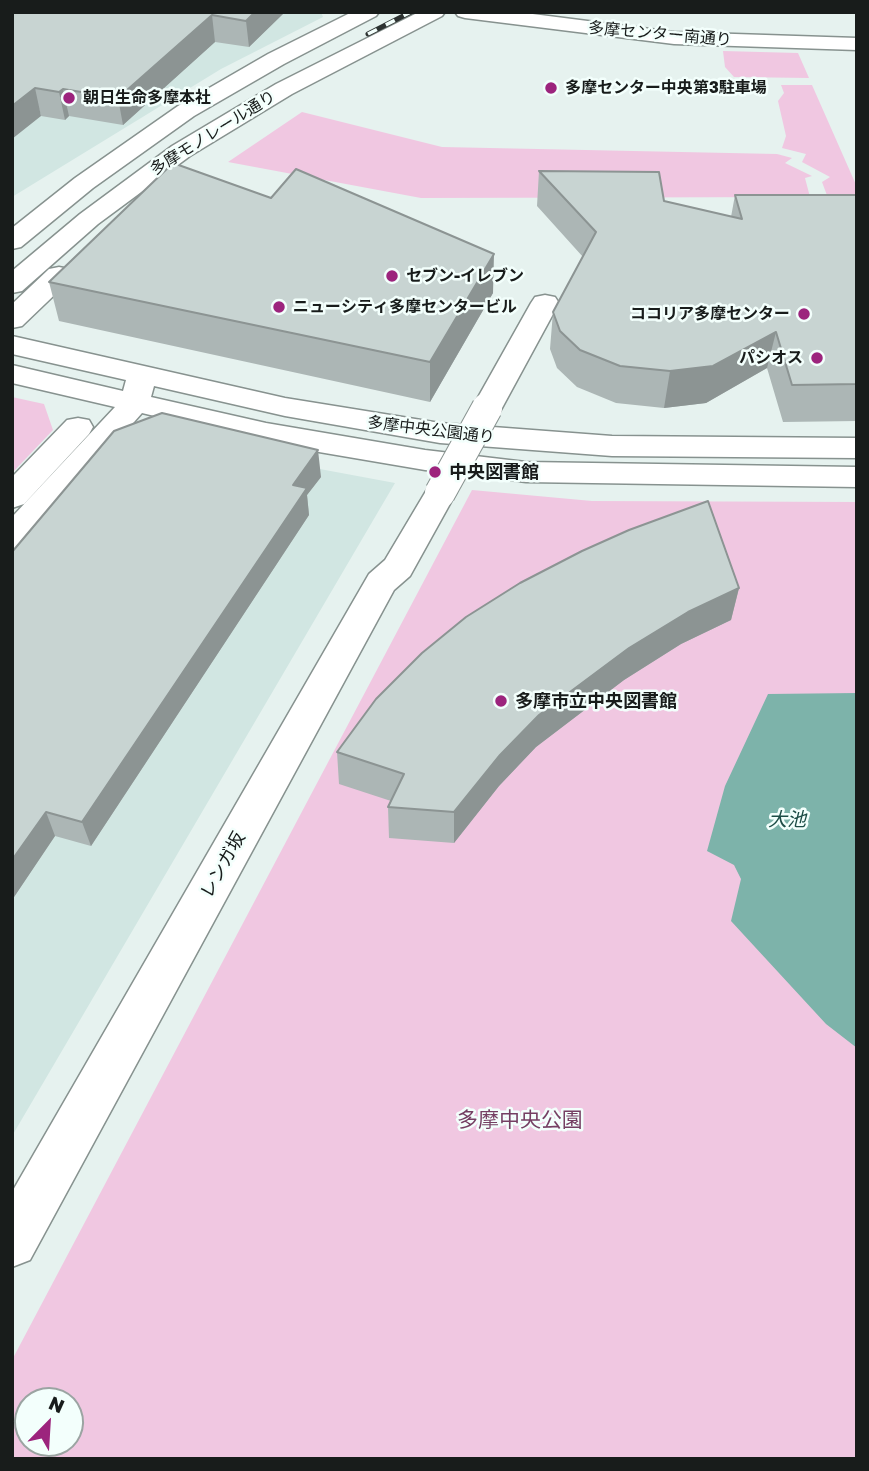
<!DOCTYPE html>
<html>
<head>
<meta charset="utf-8">
<style>
	body { margin:0 }
	#map { position:relative; width:869px; height:1471px; overflow:hidden; background:#e6f2ef; font-family:"Golos Text",sans-serif }
	canvas { display:block }
	.frame { position:absolute; inset:0; border:14px solid #181c1b; pointer-events:none }
	.north { position:absolute; left:14px; top:1387px; width:70px; height:70px; box-sizing:border-box; background:#f3fffc; border:2px solid #9ba4a2; border-radius:50%; rotate:24deg; font-size:19px; font-weight:700; line-height:28px; text-align:center; color:#181c1b }
	.north::after { content:''; display:block; margin:auto; width:24px; height:32px; background:#9c247d; clip-path:polygon(50% 0,100% 100%,50% 72%,0 100%) }
</style>
</head>
<body>
<div id="map">
<canvas width="869" height="1471"></canvas>
<div class="frame"></div>
<div class="north">N</div>
</div>
<script>
const c = document.querySelector('canvas').getContext('2d');
c.lineJoin = 'round';
function fill(path, color) { c.fillStyle = color; c.fill(path, 'evenodd'); }
const poly = rows => new Path2D(rows.map(r => 'M' + r).join(''));
function trace(path, color, width, dash) { c.strokeStyle = color; c.lineWidth = width; c.lineCap = dash ? 'butt' : 'round'; c.setLineDash(dash || []); c.stroke(path); }
function write(font, color, halo, rows, align = 'center') {
  c.font = font + ' "Golos Text","Noto Sans JP",sans-serif'; c.lineWidth = 5; c.setLineDash([]); c.textBaseline = 'middle'; c.strokeStyle = halo; c.fillStyle = color; for (const [text, x, y, turn = 0] of rows) {
    c.save(); c.translate(x, y); c.rotate((+turn || 0) * Math.PI / 180); c.textAlign = isNaN(turn) ? turn : align; if (halo) c.strokeText(text, 0, 0); c.fillText(text, 0, 0); c.restore();
  }
}
fill(poly([
	[12,12,321,12,323,17,221,69,12,197],
	[266,459,395,483,12,1136,12,571]
]), '#d1e6e2');
fill(poly([
	[723,51,798,53,809,78,734,77,725,67],
	[781,85,812,85,857,187,857,198,828,198,822,182,830,177,802,162,806,154,782,148,786,136,778,101,784,93],
	[302,112,442,147,777,154,792,158,785,163,812,176,805,178,810,197,421,198,228,162],
	[12,397,44,404,53,430,12,473],
	[472,490,592,501,857,502,857,1459,12,1459,12,1360],
	[28,1401,70,1401,70,1443,28,1443]
]), '#f0c7e1');
fill(poly([
	[857,693,857,1048,826,1024,731,921,741,879,734,865,707,851,725,786,768,694]
]), '#7db3aa');
const street = poly([
	[545,295,555,297,559,303,502,408,498,415,487,417,476,415,472,408,531,303,535,297,545,295],
	[440,482,451,486,456,493,410,576,394,590,30,1260,12,1267,12,1192,369,574,385,560,429,486,440,482]
]);
const secondary = poly([
	[352,12,379,12,376,16,284,64,194,116,93,188,21,247,12,249,12,228,75,178,178,106,268,54,352,12],
	[419,12,445,12,442,16,292,94,190,156,98,224,22,291,12,293,12,271,80,214,172,146,276,84,419,12],
	[455,12,517,12,674,32,857,38,857,50,674,44,465,18,458,16,455,12],
	[59,267,69,269,73,275,69,281,22,326,12,328,12,304,49,269,59,267],
	[12,336,285,398,440,423,612,436,857,438,857,458,612,456,440,443,285,416,154,386,151,397,266,423,425,450,526,462,857,467,857,487,526,482,425,470,266,443,142,413,24,546,12,549,12,517,115,407,12,383,12,365,123,391,126,380,12,354,12,336],
	[78,418,89,420,93,427,89,434,24,504,12,508,12,477,67,420,78,418]
]);
trace(street, '#87928f', 3);
trace(secondary, '#87928f', 3);
fill(street, '#fff');
fill(secondary, '#fff');
const rail = poly([
	[368,34,411,12]
]);
trace(rail, '#2d3231', 5);
trace(rail, '#f3fffc', 3.5, [10]);
const streetBridge = poly([
	[440,493,487,408]
]);
trace(streetBridge, '#87928f', 32, []);
trace(streetBridge, '#fff', 30);
fill(poly([
	[12,12,285,12,249,47,215,42,123,125,69,116,65,120,41,116],
	[539,171,731,217,735,195,857,195,857,421,783,422,767,368,706,403,664,408,616,403,577,387,557,368,550,349,553,312,583,257,537,206],
	[49,282,493,293,430,402,59,321],
	[321,477,307,495,309,515,91,846,55,836,12,900,12,552],
	[739,588,731,620,681,644,624,680,536,747,499,786,454,843,389,838,388,807,391,801,339,784,337,752]
]), '#acb6b5');
fill(poly([
	[255,12,285,12,249,47,246,21],
	[212,15,215,42,123,125,118,98],
	[35,88,41,116,12,139,12,106],
	[63,89,69,116,65,120,59,92],
	[494,254,493,293,430,402,430,362],
	[776,332,767,368,706,403,664,408,670,371],
	[318,450,321,477,307,495,309,515,91,846,82,822,293,485],
	[739,588,731,620,681,644,624,680,536,747,499,786,454,843,454,812,500,755,539,715,629,648,688,612],
	[46,812,55,836,12,900,12,860]
]), '#8c9493');
const building = poly([
	[12,12,255,12,246,21,212,15,118,98,63,89,59,92,35,88,12,106,12,12],
	[173,163,271,198,296,169,494,254,430,362,49,282,173,163],
	[539,171,659,172,664,201,742,219,735,195,857,195,857,384,792,385,776,332,713,366,670,371,620,366,580,350,560,331,553,312,596,232,539,171],
	[162,413,318,450,293,485,307,488,82,822,46,812,12,860,12,552,114,431,162,413],
	[708,501,739,588,688,612,629,648,539,715,500,755,454,812,388,807,404,774,337,752,376,699,422,653,466,617,520,583,582,551,629,530,708,501]
]);
fill(building, '#c8d4d2');
trace(building, '#8c9493', 2);
for (const [x, y, r, color] of [
	[551,88,7,"#9c247d"],
	[69,98,7,"#9c247d"],
	[392,276,7,"#9c247d"],
	[279,307,7,"#9c247d"],
	[804,314,7,"#9c247d"],
	[817,358,7,"#9c247d"],
	[435,472,7,"#9c247d"],
	[501,701,7,"#9c247d"]
]) { const dot = new Path2D(); dot.arc(x, y, r, 0, 2 * Math.PI); c.fillStyle = color; c.fill(dot); trace(dot, '#f3fffc', 2.5); }
write('16px', '#181c1b', '#f3fffc', [
	["多摩センター南通り",660,34,5],
	["多摩モノレール通り",213,133,-32],
	["多摩中央公園通り",431,430,7]
]);
write('bold 16px', '#181c1b', '#f3fffc', [
	["多摩センター中央第3駐車場",565,88],
	["朝日生命多摩本社",83,98],
	["セブン-イレブン",406,276],
	["ニューシティ多摩センタービル",293,307],
	["ココリア多摩センター",790,314,"right"],
	["パシオス",803,358,"right"]
], 'left');
write('bold 18px', '#181c1b', '#f3fffc', [
	["中央図書館",449,472],
	["多摩市立中央図書館",515,701]
], 'left');
write('18px', '#181c1b', '#f3fffc', [
	["レンガ坂",223,865,-61]
]);
write('italic 19px', '#1d4d46', '#f3fffc', [
	["大池",787,820]
]);
write('21px', '#753f63', '#f3fffc', [
	["多摩中央公園",520,1120]
]);
</script>
</body>
</html>
